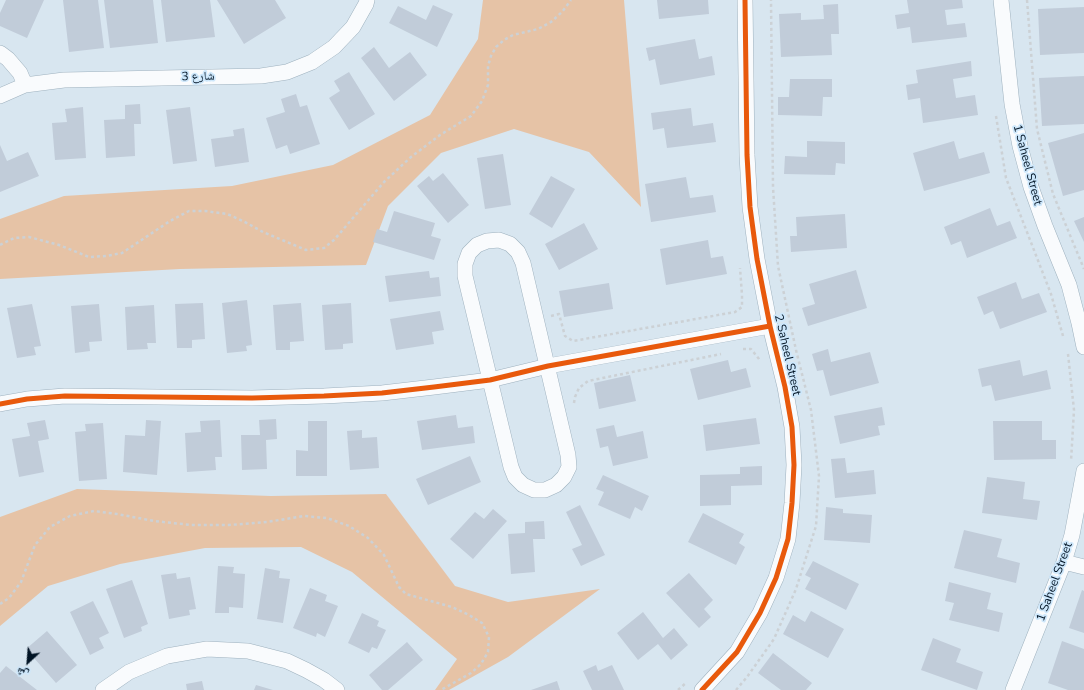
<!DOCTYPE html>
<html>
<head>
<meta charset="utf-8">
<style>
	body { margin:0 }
	#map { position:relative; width:1084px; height:690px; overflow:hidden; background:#d8e6f0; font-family:"Nunito Sans","Noto Naskh Arabic",sans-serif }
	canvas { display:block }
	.north { position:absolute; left:8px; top:642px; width:40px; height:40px; -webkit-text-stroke:3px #cde7fb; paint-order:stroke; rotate:206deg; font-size:11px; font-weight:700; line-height:16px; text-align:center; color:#001324 }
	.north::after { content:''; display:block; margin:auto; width:14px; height:18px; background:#001324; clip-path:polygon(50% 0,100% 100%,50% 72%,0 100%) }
</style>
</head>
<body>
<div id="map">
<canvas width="1084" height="690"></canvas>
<div class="north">ش</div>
</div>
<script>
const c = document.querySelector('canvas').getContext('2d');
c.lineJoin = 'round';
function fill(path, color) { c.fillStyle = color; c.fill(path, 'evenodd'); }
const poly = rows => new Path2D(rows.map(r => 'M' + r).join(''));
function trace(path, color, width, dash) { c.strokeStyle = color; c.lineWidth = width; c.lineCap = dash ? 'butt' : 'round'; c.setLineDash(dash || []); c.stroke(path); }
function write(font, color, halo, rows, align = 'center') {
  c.font = font + ' "Nunito Sans","Noto Naskh Arabic",sans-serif'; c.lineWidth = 3.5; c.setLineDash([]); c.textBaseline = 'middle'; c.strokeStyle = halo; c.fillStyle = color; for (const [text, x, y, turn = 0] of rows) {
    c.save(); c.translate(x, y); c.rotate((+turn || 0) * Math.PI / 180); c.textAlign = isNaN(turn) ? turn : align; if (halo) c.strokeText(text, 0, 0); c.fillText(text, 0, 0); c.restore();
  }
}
fill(poly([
	[483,0,624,0,641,207,589,152,514,129,441,153,388,206,366,265,180,269,0,279,0,219,64,196,232,186,333,165,430,115,478,39],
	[77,489,271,496,386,494,455,586,508,602,600,589,508,657,449,690,435,690,457,659,352,572,301,547,205,548,120,564,48,586,0,626,0,517]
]), '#e6c3a6');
fill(poly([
	[6,0,44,0,27,38,0,26,0,13],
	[63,0,98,0,104,48,69,52],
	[104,0,153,0,158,43,110,48],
	[161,0,210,0,215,37,166,42],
	[217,0,275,0,286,18,244,44],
	[657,0,708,0,709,14,659,19],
	[907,0,962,0,963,8,945,10,947,25,965,23,967,37,912,43,910,27,897,29,895,15,909,13],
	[838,4,839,34,831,34,832,55,781,57,779,14,801,13,801,20,824,19,823,5],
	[433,5,453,14,437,47,389,23,398,6,426,20],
	[1084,7,1084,53,1040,55,1038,9],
	[695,39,699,59,712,56,715,75,660,85,655,59,649,61,646,48],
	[374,47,389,68,410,52,427,75,394,101,361,58],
	[971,61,972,76,953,79,956,98,975,95,978,115,923,123,920,98,908,100,906,85,918,83,916,70],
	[349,72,375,114,349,130,329,98,340,91,334,81],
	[1084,76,1084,124,1042,126,1039,78],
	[790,79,832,79,832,97,823,97,822,116,778,115,778,97,789,97],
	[296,94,300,107,307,105,320,144,290,154,287,145,276,149,266,118,285,112,281,99],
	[140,104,141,124,134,124,135,156,106,158,104,120,125,119,125,105],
	[83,107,86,158,55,160,52,123,67,122,65,109],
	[190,107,197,161,173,164,166,110],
	[691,108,693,126,713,123,716,142,667,148,664,128,653,130,651,113],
	[244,128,249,162,215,167,211,139,234,136,233,130],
	[1084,133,1084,190,1063,196,1048,143],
	[807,141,845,142,845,164,836,163,835,175,784,174,785,156,807,157],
	[954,141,959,159,984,152,990,173,924,191,913,153],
	[0,145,7,161,28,152,39,176,0,192],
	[503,154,511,205,485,209,477,158],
	[443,173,469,205,448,223,417,186,429,176,433,181],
	[551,176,575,189,552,228,529,214],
	[686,177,690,198,713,195,716,212,651,222,645,184],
	[990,208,997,226,1010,221,1017,238,967,258,961,241,951,245,944,227],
	[394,211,435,223,431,236,441,239,434,260,373,242,377,229,387,232],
	[845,214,847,248,791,252,790,236,797,236,796,217],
	[1084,217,1084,242,1074,221],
	[584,223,598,249,559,270,545,244],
	[708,240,711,258,723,256,727,274,666,285,660,249],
	[856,270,867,308,808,326,802,308,815,304,809,284],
	[429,271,430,278,439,277,441,296,389,302,385,276],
	[1016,282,1022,299,1039,293,1047,312,1000,329,993,311,984,315,977,297],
	[609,283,613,309,564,317,559,291],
	[247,300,252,345,246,346,247,351,227,353,222,303],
	[203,303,205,339,192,340,192,348,177,348,175,304],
	[301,303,304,341,290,342,290,350,276,350,273,305],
	[351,303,353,343,343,344,343,349,325,350,322,305],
	[32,304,41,346,34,347,36,355,17,358,7,308],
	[99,304,102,341,89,342,90,351,75,353,71,306],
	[154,305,156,343,147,343,148,349,127,350,125,307],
	[440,311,444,330,432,332,434,344,396,350,390,319],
	[828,349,831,362,870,352,879,383,830,396,823,370,817,371,812,354],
	[728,360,731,372,746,368,751,387,698,400,690,369],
	[1020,360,1023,376,1047,370,1051,389,995,401,991,385,982,387,978,369],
	[630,375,636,401,599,409,594,383],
	[882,407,885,425,878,426,880,435,840,444,834,416],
	[456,415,458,428,473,426,475,443,422,450,417,421],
	[756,418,760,444,706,451,703,425],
	[276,419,277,439,266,440,267,469,242,470,241,435,260,435,259,420],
	[45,420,49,439,38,441,44,472,19,477,12,439,30,436,27,423],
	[146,420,161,421,157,475,123,472,125,435,145,436],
	[220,420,222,457,215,457,216,470,187,472,185,433,201,432,200,421],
	[308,421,327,421,327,476,296,476,296,450,308,451],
	[993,421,1042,421,1042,440,1056,440,1056,459,994,460],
	[103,423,107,479,79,481,75,432,86,431,85,424],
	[614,425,617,437,643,431,648,458,613,466,608,446,600,448,596,429],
	[362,430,362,438,377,437,379,468,350,470,347,431],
	[470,456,481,482,428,505,416,479],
	[845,458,847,473,874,470,876,494,835,498,831,459],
	[762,466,762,485,731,486,731,505,700,506,700,475,740,474,740,467],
	[603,475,649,496,642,511,635,507,630,519,598,505,604,492,596,489],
	[987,477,1025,482,1023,499,1040,501,1037,520,982,513],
	[580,505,605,555,581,566,572,549,582,545,566,512],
	[826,507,843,509,843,513,872,515,870,543,824,540],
	[493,509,507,521,473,559,450,539,475,512,484,519],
	[703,513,744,534,739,543,745,547,736,565,688,542],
	[544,521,545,539,533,539,535,572,511,574,508,534,525,533,525,522],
	[964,530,1002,539,997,557,1020,563,1016,583,954,568],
	[813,561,859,584,846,610,805,589,811,578,805,575],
	[218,566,234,567,233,573,245,574,243,608,229,607,229,613,215,613],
	[265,568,280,571,279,578,290,579,283,623,257,619],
	[176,573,177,579,190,577,196,609,189,610,190,615,169,619,161,575],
	[689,573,713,600,704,609,711,617,699,628,666,593],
	[132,580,148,624,141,627,142,631,124,638,106,589],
	[949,582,991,593,987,609,1003,613,999,632,949,620,954,603,945,601],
	[310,588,327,595,325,601,338,606,325,637,317,633,316,637,293,628],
	[1082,590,1084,591,1084,633,1069,628],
	[93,601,109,633,99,638,104,648,90,655,70,612],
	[811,611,844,629,828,658,783,634,793,615,805,622],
	[643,612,663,638,674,628,688,645,671,660,658,644,638,660,617,633],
	[362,613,379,621,377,626,386,630,377,649,372,647,369,653,348,643],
	[47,631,77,665,56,683,26,649],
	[933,638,961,649,956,662,983,672,977,690,921,670],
	[1062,641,1084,649,1084,690,1068,690,1048,683],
	[407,642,423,660,388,690,382,690,369,675],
	[773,653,812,683,806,690,781,690,758,673],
	[596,665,598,671,612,665,624,690,592,690,583,671],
	[6,666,37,690,0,690,0,673],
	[202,681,204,690,187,690,186,684],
	[557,681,560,690,531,690],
	[256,685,273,690,254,690]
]), '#c1ccd9');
const street = poly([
	[1001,0,1012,104,1020,146,1031,187,1045,226,1069,285,1079,323,1084,347],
	[0,53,8,59,20,73,25,85],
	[0,96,25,85,64,80,261,76,287,72,312,62,334,47,353,27,366,4,367,0],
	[499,240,510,244,518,252,523,263,568,455,569,467,564,477,556,485,545,490,534,490,523,485,515,477,511,467,465,276,465,264,469,253,477,245,487,241,499,240],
	[0,404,27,399,65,396,252,398,324,396,382,393,434,387,490,380,548,366,770,326],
	[1064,562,1084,567],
	[103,690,129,672,167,656,207,649,248,651,287,661,306,670,324,680,337,690],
	[702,690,737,652,760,613,776,578,788,539,792,503,794,465,792,427,785,387,770,326,757,259,750,207,747,155,745,0],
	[1013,690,1064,562,1072,535,1084,471]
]);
trace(street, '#9eb1be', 16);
trace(poly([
	[1027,0,1037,129,1053,194,1084,269],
	[996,116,1006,178,1051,294,1063,336],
	[0,245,14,238,29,237,59,245,89,257,106,256,122,253,170,221,189,211,205,211,227,214,243,221,263,232,306,250,324,248,334,240,384,182,411,157,440,135,471,116,482,101,488,85,488,66,491,56,496,47,504,40,513,35,538,29,551,22,562,12,571,0],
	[551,316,559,314,565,336,573,341,735,312,742,307,742,295,740,268],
	[743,349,751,349,759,359,760,361],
	[1068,354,1074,410,1071,461],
	[574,403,575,397,579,388,588,381,721,354],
	[0,604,9,598,21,582,35,545,50,527,70,516,94,511,117,514,154,521,191,525,229,525,267,522,304,516,327,518,349,526,368,538,384,555,399,587,406,594,452,607,469,615,482,623,489,637,488,652,481,664,471,673,441,690],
	[678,690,687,682],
	[736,690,747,677,774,639,796,589,816,526,819,476,811,410,796,350,778,266,773,187,771,0]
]), '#ccd1d5', 2.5, [3, 3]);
trace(street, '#f9fbfd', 15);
trace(poly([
	[0,404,27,399,65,396,252,398,324,396,382,393,434,387,490,380,548,366,770,326],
	[702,690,737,652,760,613,776,578,788,539,792,503,794,465,792,427,785,387,770,326,757,259,750,207,747,155,745,0]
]), '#e8590c', 5);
write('12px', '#001324', '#cde7fb', [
	["3 شارع",198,77,-1],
	["1 Saheel Street",1027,165,75],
	["2 Saheel Street",787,355,77],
	["1 Saheel Street",1055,582,-70]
]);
</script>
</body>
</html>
